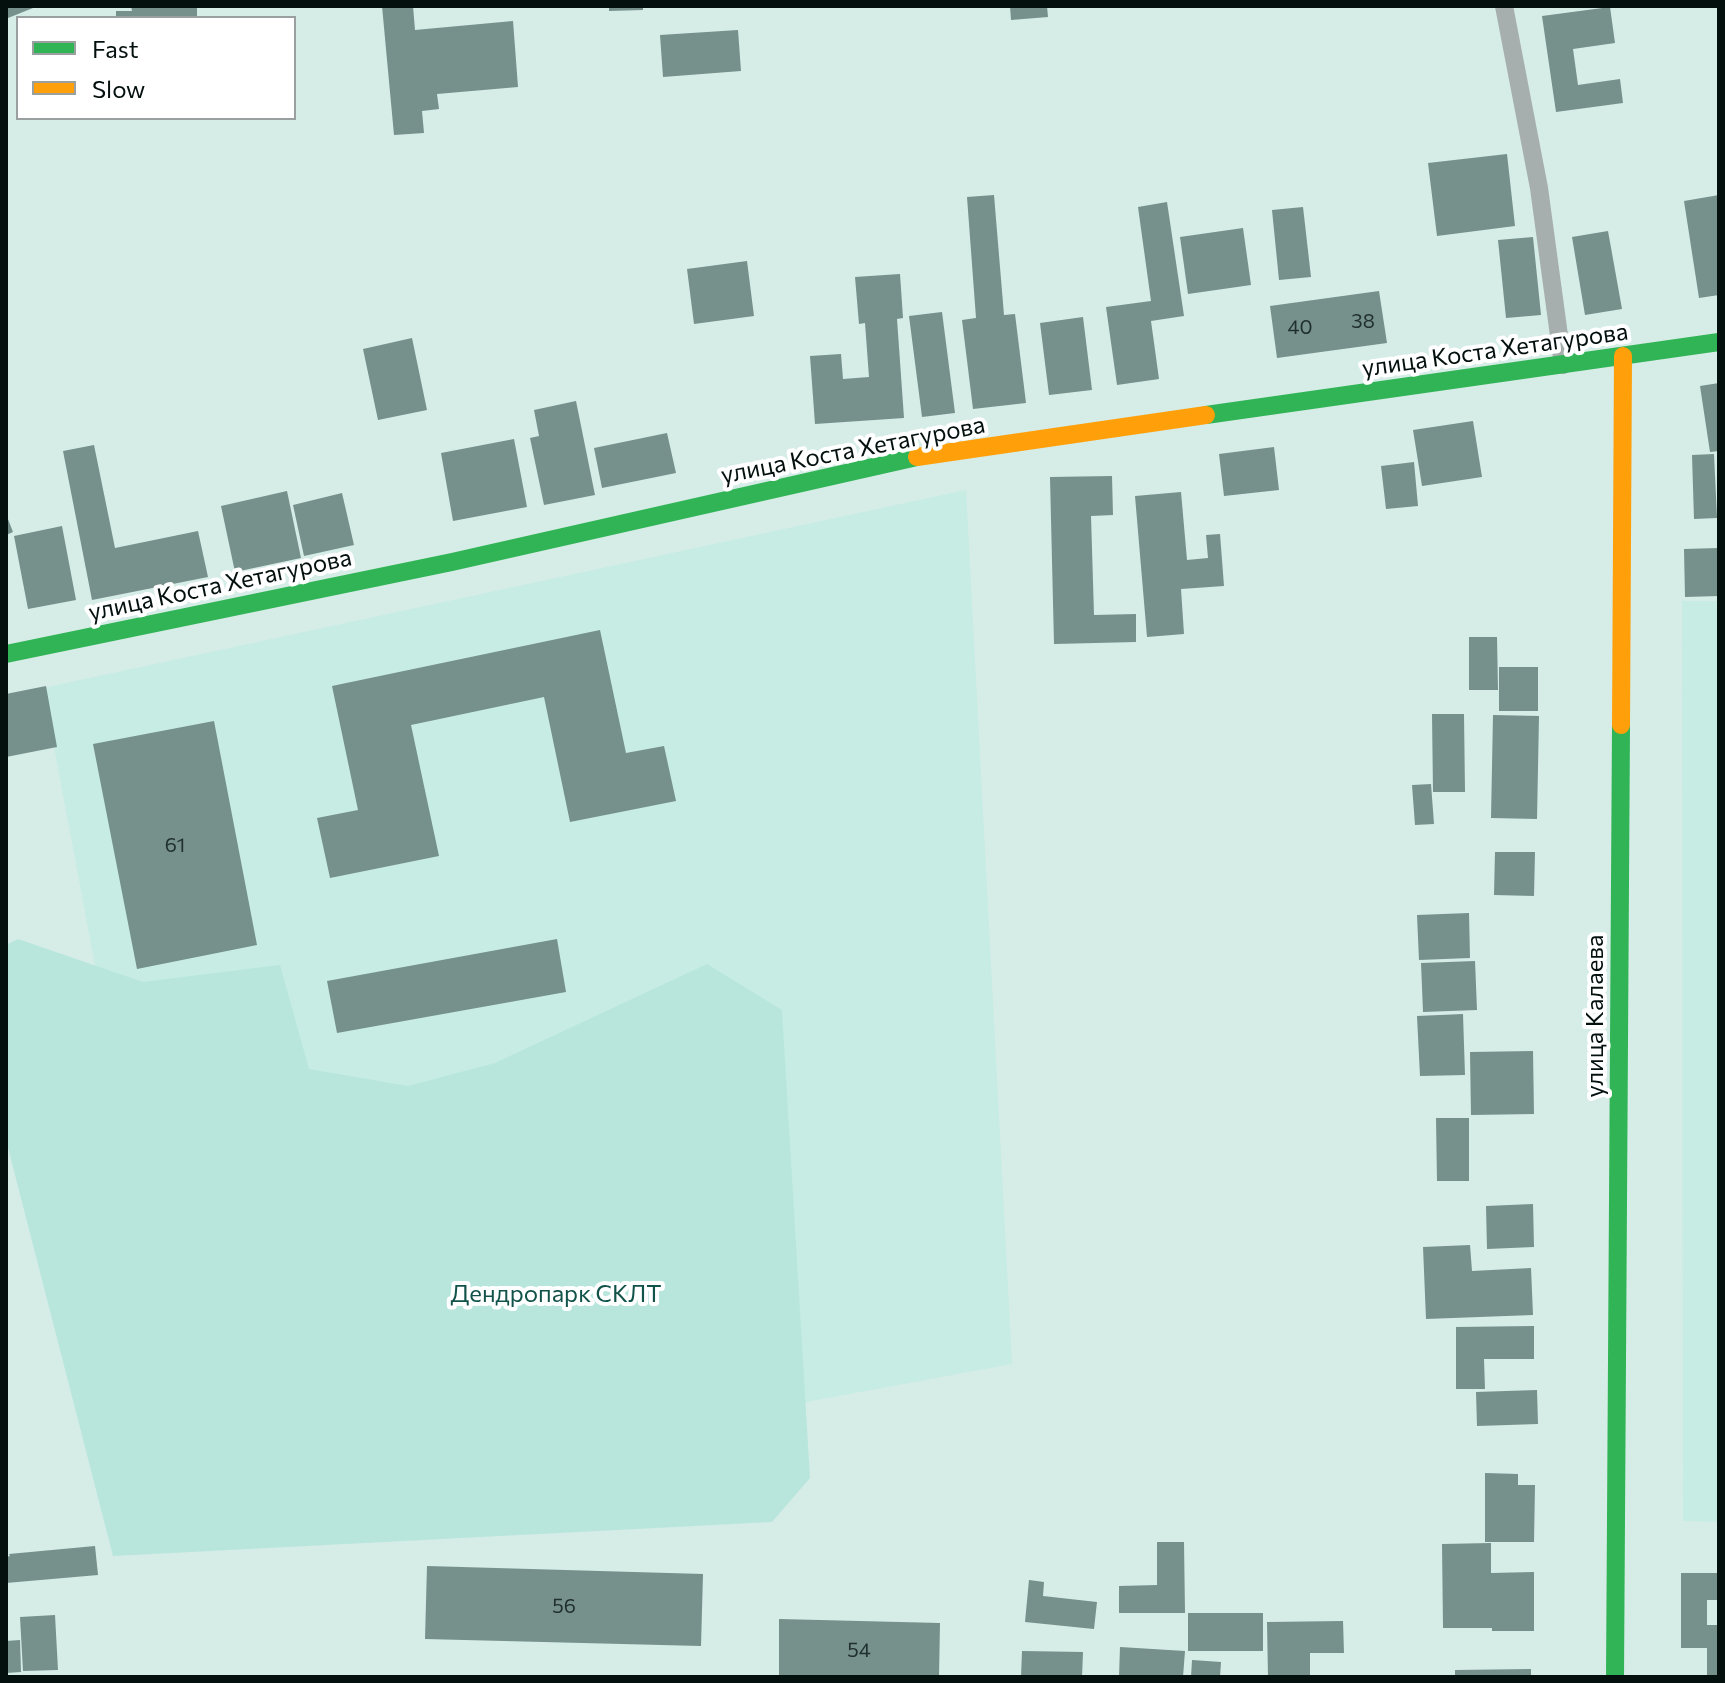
<!DOCTYPE html>
<html>
<head>
<meta charset="utf-8">
<style>
	body { margin:0 }
	#map { position:relative; width:1725px; height:1683px; overflow:hidden; background:#d6ece7; font-family:Commissioner,sans-serif }
	canvas { display:block }
	.frame { position:absolute; inset:0; border:8px solid #03100e; pointer-events:none }
	.legend { position:absolute; left:16px; top:16px; width:280px; height:104px; box-sizing:border-box; background:#fff; border:2px solid #9a9f9f; margin:0; padding:10px 14px; list-style:none; font-size:24px; color:#03100e }
	.legend li { display:flex; align-items:center; gap:16px; height:40px }
	.legend b { width:40px; border:2px solid #9a9f9f }
</style>
</head>
<body>
<div id="map">
<canvas width="1725" height="1683"></canvas>
<div class="frame"></div>
<ul class="legend">
<li><b style="height:10px;background:#30b455"></b>Fast</li>
<li><b style="height:10px;background:#ff9f0a"></b>Slow</li>
</ul>
</div>
<script>
const c = document.querySelector('canvas').getContext('2d');
c.lineJoin = 'round';
function fill(path, color) { c.fillStyle = color; c.fill(path, 'evenodd'); }
const poly = rows => new Path2D(rows.map(r => 'M' + r).join(''));
function trace(path, color, width, dash) { c.strokeStyle = color; c.lineWidth = width; c.lineCap = dash ? 'butt' : 'round'; c.setLineDash(dash || []); c.stroke(path); }
function write(font, color, halo, rows, align = 'center') {
  c.font = font + ' Commissioner,sans-serif'; c.lineWidth = 8; c.setLineDash([]); c.textBaseline = 'middle'; c.strokeStyle = halo; c.fillStyle = color; for (const [text, x, y, turn = 0] of rows) {
    c.save(); c.translate(x, y); c.rotate((+turn || 0) * Math.PI / 180); c.textAlign = isNaN(turn) ? turn : align; if (halo) c.strokeText(text, 0, 0); c.fillText(text, 0, 0); c.restore();
  }
}
fill(poly([
	[966,490,1012,1364,198,1514,43,688],
	[1682,601,1719,601,1719,1522,1683,1521]
]), '#c6ece4');
fill(poly([
	[18,939,143,982,280,965,309,1069,408,1086,495,1063,707,964,782,1010,810,1478,772,1522,113,1556,6,1140,6,945]
]), '#b8e6dd');
fill(poly([
	[6,6,38,6,8,18],
	[131,6,197,6,197,18,116,18,116,11,132,11],
	[382,6,413,6,415,30,513,21,518,87,437,94,439,109,422,111,424,133,394,135],
	[609,6,643,6,643,10,609,11],
	[1010,6,1047,6,1048,17,1011,20],
	[1610,7,1615,43,1573,49,1578,85,1620,79,1623,103,1556,112,1542,16],
	[738,30,741,71,663,77,660,35],
	[1507,154,1515,226,1437,236,1428,163],
	[994,195,1004,315,1015,314,1026,403,973,409,962,320,976,318,967,197],
	[1719,195,1719,295,1699,298,1684,201],
	[1167,202,1184,316,1151,321,1159,379,1117,385,1106,307,1151,301,1138,207],
	[1303,207,1311,277,1279,280,1272,210],
	[1243,228,1251,285,1188,294,1180,237],
	[1608,231,1622,309,1585,315,1572,237],
	[1533,237,1541,315,1506,318,1498,240],
	[747,261,754,316,694,324,687,269],
	[900,274,903,318,897,319,904,418,815,424,810,356,841,354,843,379,869,377,865,323,859,324,855,277],
	[1379,291,1387,343,1277,358,1270,306],
	[942,312,955,413,922,417,909,316],
	[1083,317,1092,390,1049,395,1040,323],
	[412,338,427,410,378,420,363,349],
	[1719,383,1719,451,1710,452,1700,386],
	[576,401,595,495,544,505,530,438,539,436,534,410],
	[1473,421,1482,477,1422,486,1413,430],
	[667,433,676,473,602,488,594,448],
	[514,439,527,507,453,521,441,453],
	[94,445,115,548,198,531,208,577,92,600,63,451],
	[1274,447,1279,490,1224,496,1219,454],
	[1714,454,1717,518,1694,519,1692,455],
	[1414,462,1418,506,1386,509,1381,466],
	[1112,476,1113,515,1091,516,1094,615,1136,614,1136,642,1054,644,1050,477],
	[287,491,301,558,235,572,221,506],
	[1181,492,1187,560,1208,558,1206,535,1220,534,1224,586,1181,589,1184,634,1147,637,1135,496],
	[342,493,354,545,304,556,293,505],
	[6,514,13,532,6,535],
	[62,526,76,600,28,609,14,536],
	[1719,548,1719,596,1685,597,1684,549],
	[600,630,626,753,664,746,676,801,570,822,544,697,411,725,439,856,330,878,317,818,358,810,332,686],
	[1469,637,1497,637,1498,690,1469,690],
	[1499,667,1538,667,1538,711,1499,711],
	[46,686,57,747,6,757,6,694],
	[1432,714,1464,714,1465,792,1433,792],
	[1493,715,1539,716,1537,819,1491,818],
	[214,721,257,945,137,969,93,744],
	[1431,784,1434,824,1415,825,1412,785],
	[1495,852,1535,852,1534,896,1494,895],
	[1469,913,1470,958,1419,960,1417,915],
	[557,939,566,992,337,1033,327,981],
	[1475,961,1477,1010,1423,1012,1421,963],
	[1463,1014,1465,1075,1420,1076,1417,1016],
	[1533,1051,1534,1114,1471,1115,1470,1052],
	[1436,1118,1469,1118,1469,1181,1437,1181],
	[1533,1204,1534,1247,1487,1249,1486,1206],
	[1470,1245,1472,1271,1531,1268,1533,1315,1426,1319,1423,1247],
	[1534,1326,1534,1359,1484,1359,1485,1389,1456,1389,1456,1327],
	[1537,1390,1538,1424,1477,1426,1476,1392],
	[1485,1473,1518,1474,1518,1485,1535,1485,1534,1542,1485,1542],
	[1157,1542,1184,1542,1185,1613,1119,1613,1119,1586,1157,1585],
	[1491,1543,1491,1573,1534,1572,1534,1631,1492,1631,1492,1628,1443,1628,1442,1544],
	[95,1546,98,1575,6,1583,6,1557,10,1556,9,1554],
	[427,1566,703,1574,701,1646,425,1639],
	[1681,1573,1719,1573,1719,1600,1707,1600,1707,1625,1719,1625,1719,1677,1707,1677,1707,1648,1681,1648],
	[1029,1580,1044,1582,1043,1596,1097,1602,1094,1629,1025,1622],
	[1188,1613,1263,1613,1263,1651,1188,1651],
	[55,1615,58,1670,23,1671,20,1617],
	[779,1619,940,1623,939,1677,779,1677],
	[1343,1621,1344,1653,1310,1653,1310,1677,1268,1677,1267,1622],
	[20,1640,21,1672,6,1673,6,1641],
	[1120,1647,1185,1651,1183,1677,1119,1677],
	[1022,1651,1083,1652,1082,1677,1021,1677],
	[1192,1660,1221,1662,1220,1677,1191,1677],
	[1531,1669,1531,1677,1455,1677,1455,1670]
]), '#76908c');
trace(poly([
	[1504,6,1539,188,1563,365]
]), '#a6afad', 18);
trace(poly([
	[1206,415,1719,342],
	[6,654,452,562,917,457],
	[1615,1677,1621,725]
]), '#30b455', 18);
trace(poly([
	[917,457,1206,415],
	[1621,725,1623,356]
]), '#ff9f0a', 18);
write('20px', '#20302e', null, [
	["38",1363,321],
	["40",1300,327],
	["61",175,845],
	["56",564,1606],
	["54",859,1650]
]);
write('24px', '#03100e', '#fff', [
	["улица Коста Хетагурова",1495,350,-8],
	["улица Коста Хетагурова",853,450,-11],
	["улица Коста Хетагурова",220,585,-12],
	["улица Калаева",1595,1016,-90]
]);
write('24px', '#115249', '#fff', [
	["Дендропарк СКЛТ",556,1294]
]);
</script>
</body>
</html>
